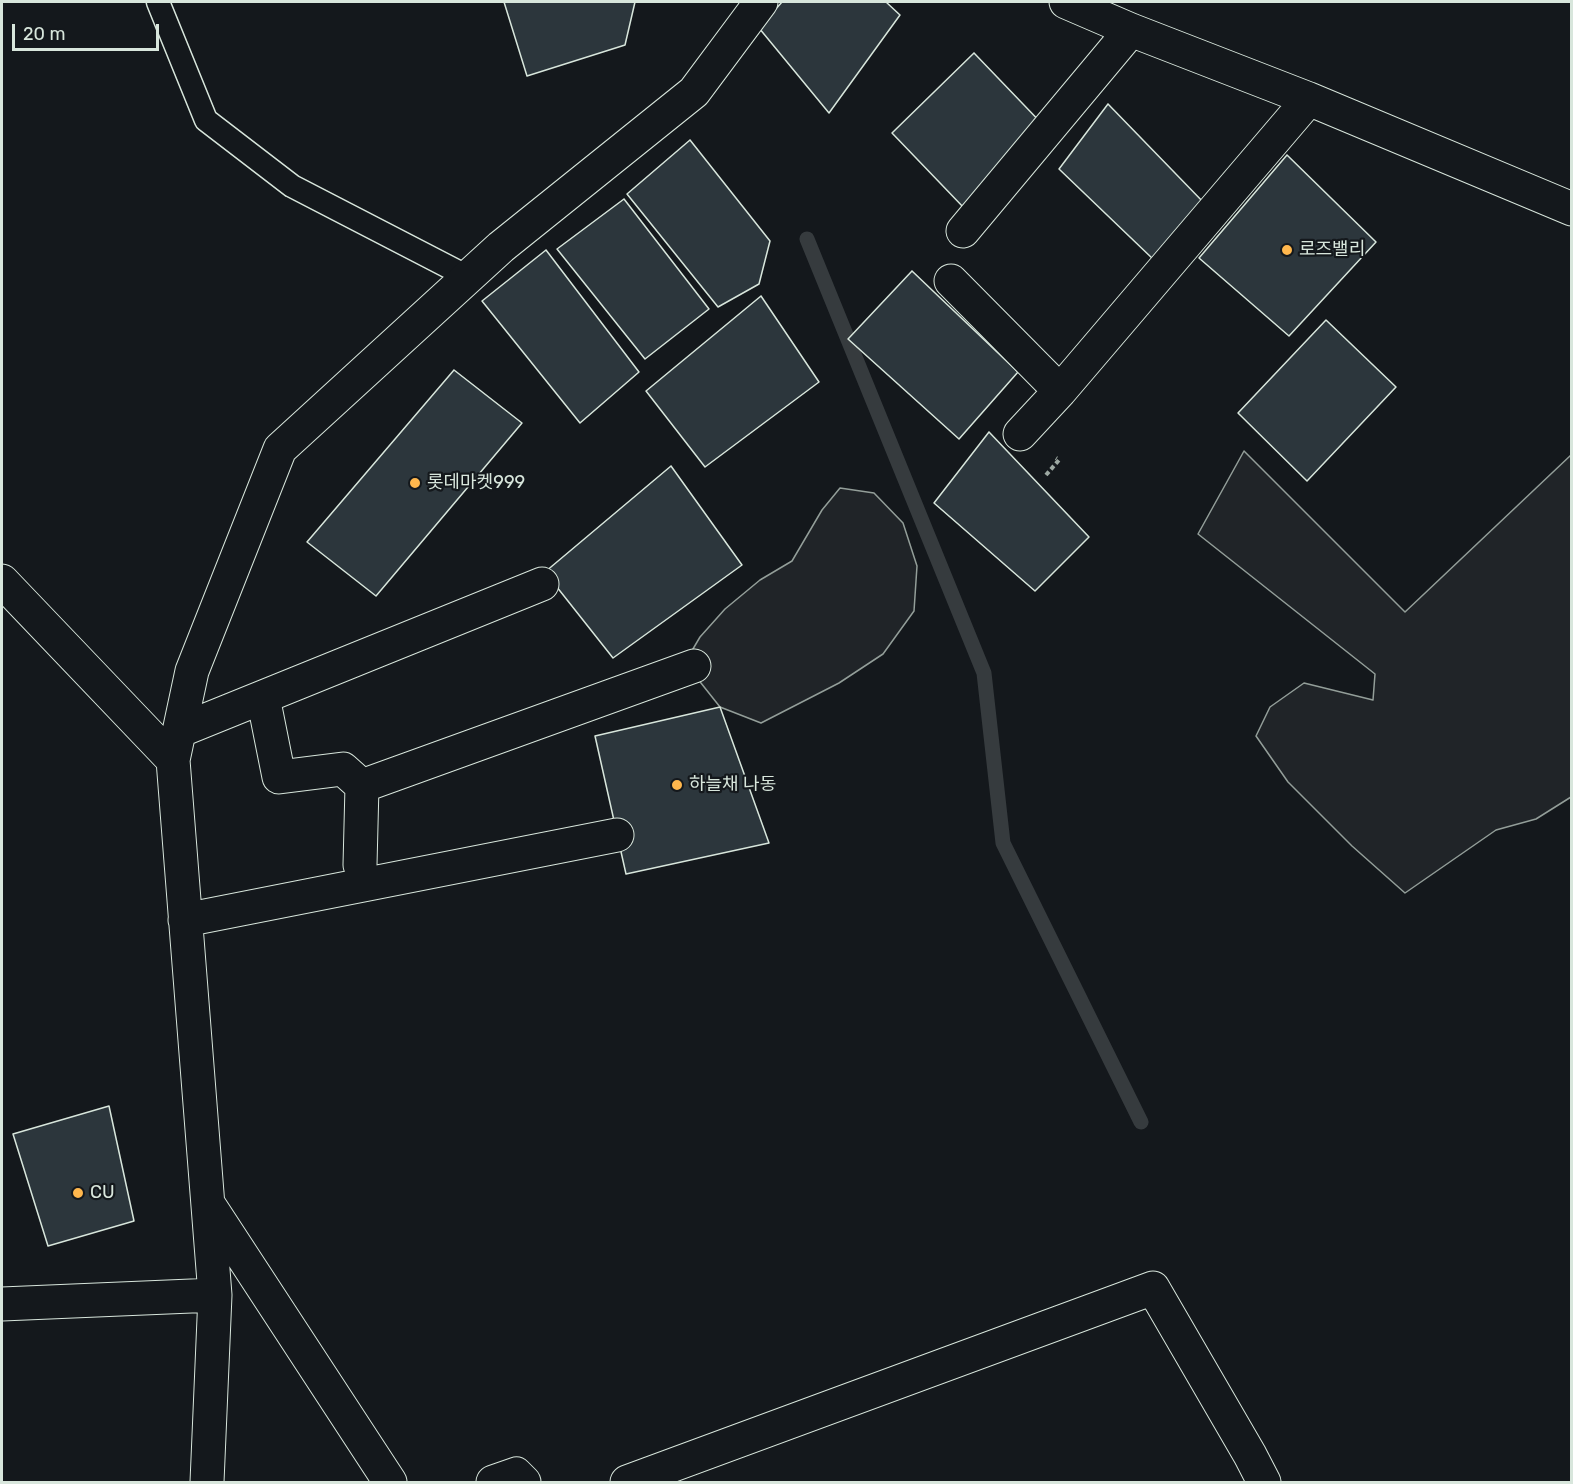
<!DOCTYPE html>
<html>
<head>
<meta charset="utf-8">
<style>
	body { margin:0 }
	#map { position:relative; width:1573px; height:1484px; overflow:hidden; background:#14181c; font-family:Rubik,sans-serif }
	canvas { display:block }
	.frame { position:absolute; inset:0; border:3px solid #d8e6dc; pointer-events:none }
	.scale { position:absolute; left:12px; top:24px; width:147px; height:27px; box-sizing:border-box; border:3px solid #d8e6dc; border-top:0; padding-left:8px; font-size:18px; line-height:21px; white-space:nowrap; color:#d8e6dc; -webkit-text-stroke:4px #14181c; paint-order:stroke }
</style>
</head>
<body>
<div id="map">
<canvas width="1573" height="1484"></canvas>
<div class="frame"></div>
<div class="scale">20 m</div>
</div>
<script>
const c = document.querySelector('canvas').getContext('2d');
c.lineJoin = 'round';
function fill(path, color) { c.fillStyle = color; c.fill(path, 'evenodd'); }
const poly = rows => new Path2D(rows.map(r => 'M' + r).join(''));
function trace(path, color, width, dash) { c.strokeStyle = color; c.lineWidth = width; c.lineCap = dash ? 'butt' : 'round'; c.setLineDash(dash || []); c.stroke(path); }
function write(font, color, halo, rows, align = 'center') {
  c.font = font + ' Rubik,"Noto Sans KR",sans-serif'; c.lineWidth = 4.5; c.setLineDash([]); c.textBaseline = 'middle'; c.strokeStyle = halo; c.fillStyle = color; for (const [text, x, y, turn = 0] of rows) {
    c.save(); c.translate(x, y); c.rotate((+turn || 0) * Math.PI / 180); c.textAlign = isNaN(turn) ? turn : align; if (halo) c.strokeText(text, 0, 0); c.fillText(text, 0, 0); c.restore();
  }
}
const green = poly([
	[1244,451,1405,612,1571,455,1571,797,1536,819,1496,830,1405,893,1352,846,1288,782,1256,736,1270,707,1304,683,1373,700,1375,674,1198,534,1244,451],
	[840,488,874,493,903,523,917,566,914,611,883,654,839,683,761,723,720,707,697,678,690,654,700,637,725,609,760,580,792,561,822,510,840,488]
]);
fill(green, '#202428');
trace(green, '#939e99', 1.5);
trace(poly([
	[807,239,984,673,1003,843,1141,1122]
]), '#363b3e', 15);
const building = poly([
	[504,2,635,2,625,45,527,76,504,2],
	[782,2,886,2,900,15,829,113,759,28,782,2],
	[974,53,1047,129,965,209,892,133,974,53],
	[1108,104,1207,206,1154,260,1059,169,1108,104],
	[690,140,770,241,759,284,718,307,627,194,690,140],
	[1287,155,1376,242,1289,336,1199,258,1287,155],
	[624,199,709,309,645,359,557,249,624,199],
	[546,250,639,372,580,423,482,301,546,250],
	[912,271,1018,372,959,439,848,339,912,271],
	[761,296,819,382,705,467,646,391,761,296],
	[1326,320,1396,387,1307,481,1238,413,1326,320],
	[454,370,522,423,376,596,307,542,454,370],
	[989,432,1089,537,1035,591,934,503,989,432],
	[671,466,742,565,613,658,545,572,671,466],
	[720,707,769,843,626,874,595,736,720,707],
	[109,1106,134,1221,48,1246,13,1134,109,1106]
]);
fill(building, '#2c363c');
trace(building, '#d8e6dc', 1.5);
const lane = poly([
	[158,2,206,120,292,186,468,277]
]);
const street = poly([
	[1066,2,1131,30,1309,99,1572,209],
	[963,231,1131,30],
	[951,281,1060,391,1309,99],
	[1020,434,1060,391],
	[2,581,173,760],
	[263,697,279,777,343,769,362,786,360,865],
	[179,731,542,584],
	[362,786,694,666],
	[185,920,617,835],
	[209,1205,390,1482],
	[2,1304,215,1295],
	[207,1482,215,1295,173,760,192,671,280,449,501,247,694,92,761,2],
	[493,1482,516,1474,524,1482],
	[627,1482,1153,1288,1250,1455,1264,1482]
]);
trace(lane, '#d8e6dc', 25);
trace(street, '#d8e6dc', 35);
trace(poly([
	[1046,475,1059,460,1056,458]
]), '#9da8a2', 4, [4.5, 3]);
trace(lane, '#14181c', 22);
trace(street, '#14181c', 33);
for (const [x, y, r, color] of [
	[1287,250,6,"#ffb74d"],
	[415,483,6,"#ffb74d"],
	[677,785,6,"#ffb74d"],
	[78,1193,6,"#ffb74d"]
]) { const dot = new Path2D(); dot.arc(x, y, r, 0, 2 * Math.PI); c.fillStyle = color; c.fill(dot); trace(dot, '#14181c', 2); }
write('18px', '#d8e6dc', '#14181c', [
	["로즈밸리",1299,250],
	["롯데마켓999",427,483],
	["하늘채 나동",689,785],
	["CU",90,1193]
], 'left');
</script>
</body>
</html>
